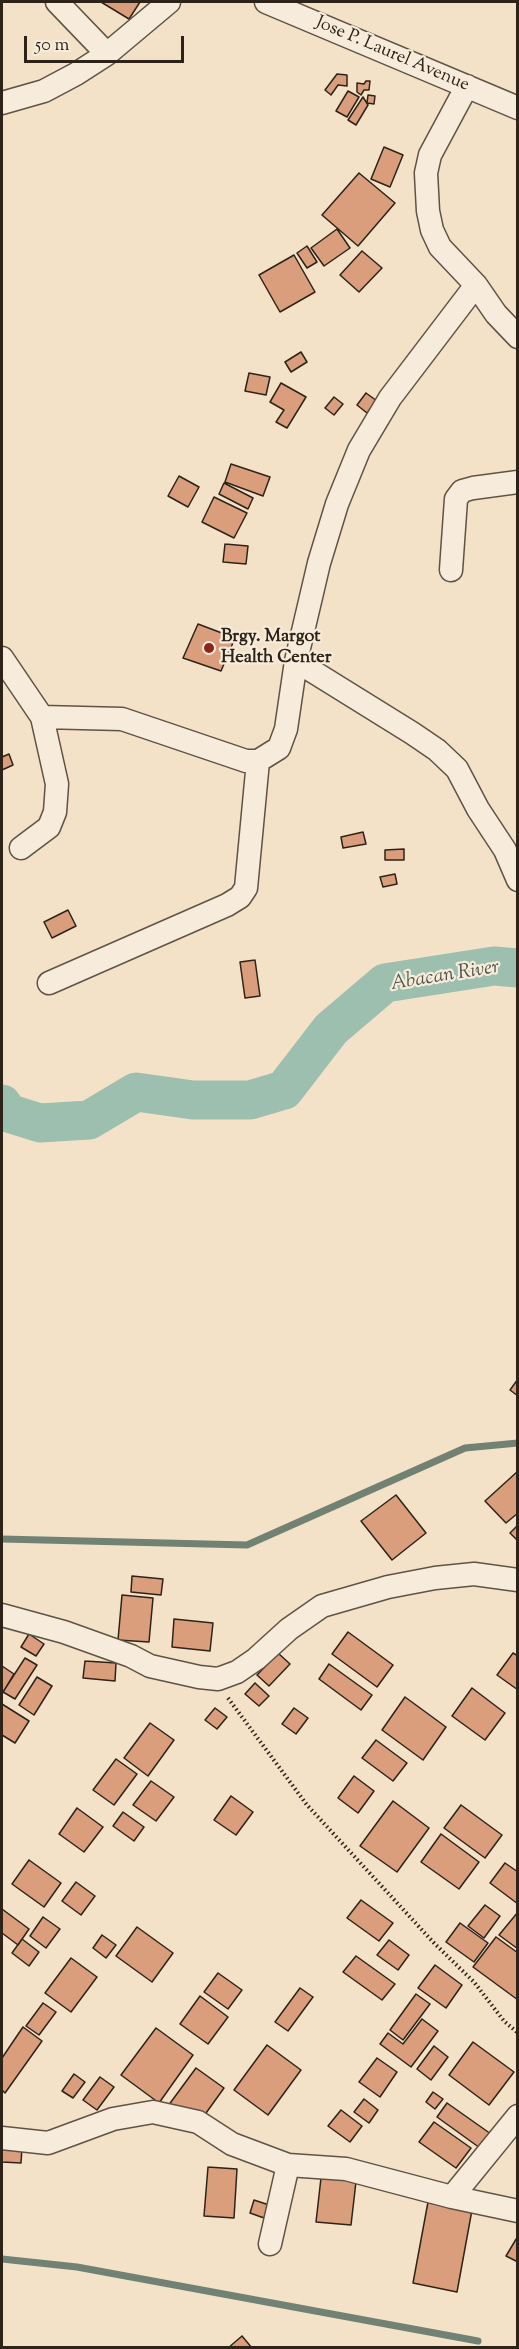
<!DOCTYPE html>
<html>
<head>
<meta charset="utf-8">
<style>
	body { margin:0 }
	#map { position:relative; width:519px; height:2349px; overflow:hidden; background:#f3e2c8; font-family:"Sorts Mill Goudy",serif }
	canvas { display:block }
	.frame { position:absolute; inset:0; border:3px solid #2e2319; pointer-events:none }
	.scale { position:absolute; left:24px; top:36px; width:160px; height:27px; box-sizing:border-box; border:3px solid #2e2319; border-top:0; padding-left:8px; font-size:18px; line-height:21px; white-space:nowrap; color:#2e2319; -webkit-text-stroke:4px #f7ecdb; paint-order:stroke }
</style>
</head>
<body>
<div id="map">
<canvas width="519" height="2349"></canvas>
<div class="frame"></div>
<div class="scale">50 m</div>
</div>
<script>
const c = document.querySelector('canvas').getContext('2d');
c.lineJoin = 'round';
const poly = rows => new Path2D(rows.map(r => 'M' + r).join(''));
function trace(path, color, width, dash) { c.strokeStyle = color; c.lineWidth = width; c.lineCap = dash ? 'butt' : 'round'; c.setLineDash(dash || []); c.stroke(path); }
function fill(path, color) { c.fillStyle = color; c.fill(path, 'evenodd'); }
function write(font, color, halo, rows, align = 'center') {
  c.font = font + ' "Sorts Mill Goudy",serif'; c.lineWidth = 4.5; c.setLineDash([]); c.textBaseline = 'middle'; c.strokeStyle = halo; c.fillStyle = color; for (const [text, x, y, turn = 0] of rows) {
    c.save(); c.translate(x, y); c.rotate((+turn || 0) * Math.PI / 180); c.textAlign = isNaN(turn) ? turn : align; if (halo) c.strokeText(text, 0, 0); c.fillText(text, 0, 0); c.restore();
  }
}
trace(poly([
	[2,1111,8,1113],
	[2,1539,247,1545,465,1448,518,1443],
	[2,2259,77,2267,478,2341]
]), '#718173', 7);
trace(poly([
	[2,1104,8,1113,40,1123,89,1120,136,1092,193,1100,250,1100,284,1090,331,1029,385,983,494,966,518,968]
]), '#9dbfaf', 39);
const building = poly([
	[101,2,140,2,129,19,101,2],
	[337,74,347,75,347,86,338,85,331,95,325,90,337,74],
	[366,81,370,81,369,90,364,90,361,95,357,92,357,83,364,84,366,81],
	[348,91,359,97,347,117,336,111,348,91],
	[368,95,375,96,374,104,367,103,368,95],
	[363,97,368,105,356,125,348,120,363,97],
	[384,147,403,155,390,187,371,179,384,147],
	[359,173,395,203,358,246,322,215,359,173],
	[337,229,350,248,324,266,311,248,337,229],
	[307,246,317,262,307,268,297,253,307,246],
	[362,251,382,268,359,292,340,275,362,251],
	[294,255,315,292,280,312,259,275,294,255],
	[301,352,307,362,291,372,285,362,301,352],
	[249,373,270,377,266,395,245,391,249,373],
	[281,383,306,397,287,428,276,422,284,410,270,402,281,383],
	[366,393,377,401,367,413,357,405,366,393],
	[334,397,343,404,334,415,325,408,334,397],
	[231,464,270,477,263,496,225,482,231,464],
	[179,476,199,487,188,507,168,496,179,476],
	[224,483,253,498,248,509,219,494,224,483],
	[214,497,247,513,234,538,202,522,214,497],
	[225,544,248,546,246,564,223,562,225,544],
	[198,624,235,638,221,671,183,658,198,624],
	[9,754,13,765,2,770,2,757,9,754],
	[363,832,366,844,343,848,341,837,363,832],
	[404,849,404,860,385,860,385,850,404,849],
	[395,874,397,884,383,887,380,877,395,874],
	[68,910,76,926,52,938,44,922,68,910],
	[255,960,260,996,245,998,240,962,255,960],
	[518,1379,518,1396,510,1390,518,1379],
	[518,1471,518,1513,506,1523,485,1501,518,1471],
	[396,1495,426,1533,392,1560,361,1521,396,1495],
	[518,1525,518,1541,510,1533,518,1525],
	[132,1576,163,1579,161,1595,131,1592,132,1576],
	[122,1595,153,1598,149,1642,118,1640,122,1595],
	[174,1619,213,1623,210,1651,172,1647,174,1619],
	[348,1632,393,1665,377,1687,332,1654,348,1632],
	[29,1634,44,1644,36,1656,21,1647,29,1634],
	[278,1653,290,1664,269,1686,257,1675,278,1653],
	[513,1653,518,1656,518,1690,497,1675,513,1653],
	[25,1658,37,1665,15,1699,3,1692,25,1658],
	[85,1661,116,1663,115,1681,83,1678,85,1661],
	[329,1664,372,1695,361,1710,319,1679,329,1664],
	[2,1666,14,1674,2,1694,2,1666],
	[37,1677,52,1686,34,1715,19,1705,37,1677],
	[255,1683,269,1696,259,1706,245,1694,255,1683],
	[472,1688,505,1713,485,1740,452,1716,472,1688],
	[405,1697,446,1727,423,1760,382,1730,405,1697],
	[2,1704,29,1721,15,1743,2,1735,2,1704],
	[215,1708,227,1717,217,1729,205,1720,215,1708],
	[294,1708,308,1718,296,1734,282,1724,294,1708],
	[150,1723,174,1740,148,1776,124,1758,150,1723],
	[376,1740,407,1763,393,1781,362,1758,376,1740],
	[116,1759,137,1774,114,1805,93,1790,116,1759],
	[354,1776,374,1791,358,1813,338,1798,354,1776],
	[151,1781,174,1797,156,1821,133,1805,151,1781],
	[231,1796,253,1812,236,1835,214,1820,231,1796],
	[393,1801,429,1828,397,1872,360,1846,393,1801],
	[461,1805,502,1835,485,1858,444,1828,461,1805],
	[77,1808,103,1827,84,1852,59,1834,77,1808],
	[123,1812,144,1827,134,1841,113,1826,123,1812],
	[441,1834,479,1862,459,1889,421,1862,441,1834],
	[29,1860,61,1883,44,1907,12,1884,29,1860],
	[505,1863,518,1872,518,1904,490,1883,505,1863],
	[76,1882,95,1896,81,1915,62,1901,76,1882],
	[361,1900,393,1923,379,1941,347,1918,361,1900],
	[485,1905,500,1916,484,1938,468,1926,485,1905],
	[2,1909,29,1929,18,1945,2,1933,2,1909],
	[518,1912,518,1949,499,1935,518,1912],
	[43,1917,60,1929,46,1948,30,1936,43,1917],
	[460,1923,488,1943,474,1962,446,1942,460,1923],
	[137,1927,173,1953,152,1982,116,1956,137,1927],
	[102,1935,116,1945,106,1958,93,1948,102,1935],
	[496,1937,518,1953,518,2000,473,1967,496,1937],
	[22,1939,39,1952,29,1966,12,1953,22,1939],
	[389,1940,409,1955,398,1970,377,1955,389,1940],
	[356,1956,395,1984,382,2000,343,1972,356,1956],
	[71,1958,97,1977,71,2012,45,1993,71,1958],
	[435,1965,462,1985,446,2008,418,1988,435,1965],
	[218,1973,242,1990,228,2009,204,1992,218,1973],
	[300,1988,313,1997,288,2031,275,2022,300,1988],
	[416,1994,430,2004,403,2040,390,2030,416,1994],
	[200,1996,228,2017,208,2044,180,2024,200,1996],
	[43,2003,56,2012,39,2035,26,2026,43,2003],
	[422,2019,438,2031,411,2067,380,2044,388,2033,403,2044,422,2019],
	[23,2027,42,2041,5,2093,2,2090,2,2058,23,2027],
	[156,2028,193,2055,159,2103,121,2075,156,2028],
	[473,2042,514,2072,489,2105,449,2075,473,2042],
	[267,2045,301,2070,268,2115,234,2090,267,2045],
	[434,2046,448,2057,431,2080,417,2069,434,2046],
	[377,2058,397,2072,380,2097,359,2082,377,2058],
	[196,2068,224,2088,196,2127,168,2106,196,2068],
	[74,2074,85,2082,73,2098,62,2091,74,2074],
	[100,2077,114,2087,97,2110,83,2100,100,2077],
	[433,2092,443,2099,435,2109,426,2102,433,2092],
	[364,2099,378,2110,369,2123,354,2112,364,2099],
	[447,2103,491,2134,480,2148,437,2117,447,2103],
	[341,2110,362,2126,350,2142,328,2126,341,2110],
	[434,2122,471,2148,456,2168,419,2142,434,2122],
	[2,2146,22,2147,21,2163,2,2162,2,2146],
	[208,2167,237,2169,234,2218,204,2216,208,2167],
	[322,2169,357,2173,351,2225,316,2222,322,2169],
	[254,2200,269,2205,264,2218,250,2213,254,2200],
	[428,2202,472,2210,457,2292,413,2283,428,2202],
	[518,2236,518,2262,506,2256,518,2236],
	[242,2336,252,2348,228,2348,242,2336]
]);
fill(building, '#db9e7d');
trace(building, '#2e2319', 1.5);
const minor = poly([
	[57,2,107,54],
	[266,2,518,108],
	[467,86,430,155,426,173,428,211,432,230,440,247,476,285,496,314,518,337],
	[2,103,44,91,76,74,107,54,169,2],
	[451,570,456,499,462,491,473,488,518,482],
	[2,658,42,717,57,784,55,812,49,827,21,848],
	[296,661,412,733,437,750,457,769,478,809,505,850,518,880],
	[42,717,122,719,246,761,258,761,279,748,286,729,296,661,319,563,337,504,359,450,390,398,476,285],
	[49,983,227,905,240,897,246,888,258,761],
	[2,1615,64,1632,131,1656,150,1666,199,1677,218,1679,237,1672,256,1659,289,1629,322,1606,388,1587,435,1578,474,1574,518,1580],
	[2,2138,48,2143,113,2119,153,2112,198,2122,232,2144,288,2165,346,2169,452,2197,518,2211],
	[452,2197,518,2116],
	[270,2244,288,2165]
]);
trace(minor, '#5f5345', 25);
trace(poly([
	[228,1698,307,1805,434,1943,474,1982,504,2021,518,2033]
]), '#2e2319', 4, [1.5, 3]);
trace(minor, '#f7ecdb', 22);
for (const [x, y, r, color] of [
	[209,648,6,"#8f2418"]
]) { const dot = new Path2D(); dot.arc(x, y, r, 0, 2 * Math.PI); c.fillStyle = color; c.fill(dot); trace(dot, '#f7ecdb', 2); }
write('18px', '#2e2319', '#f7ecdb', [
	["Jose P. Laurel Avenue",392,55,23]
]);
write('bold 18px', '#2e2319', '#f7ecdb', [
	["Brgy. Margot",221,638],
	["Health Center",221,659]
], 'left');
write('italic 20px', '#4f5246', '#f7ecdb', [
	["Abacan River",445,977,-9]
]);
</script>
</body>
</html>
